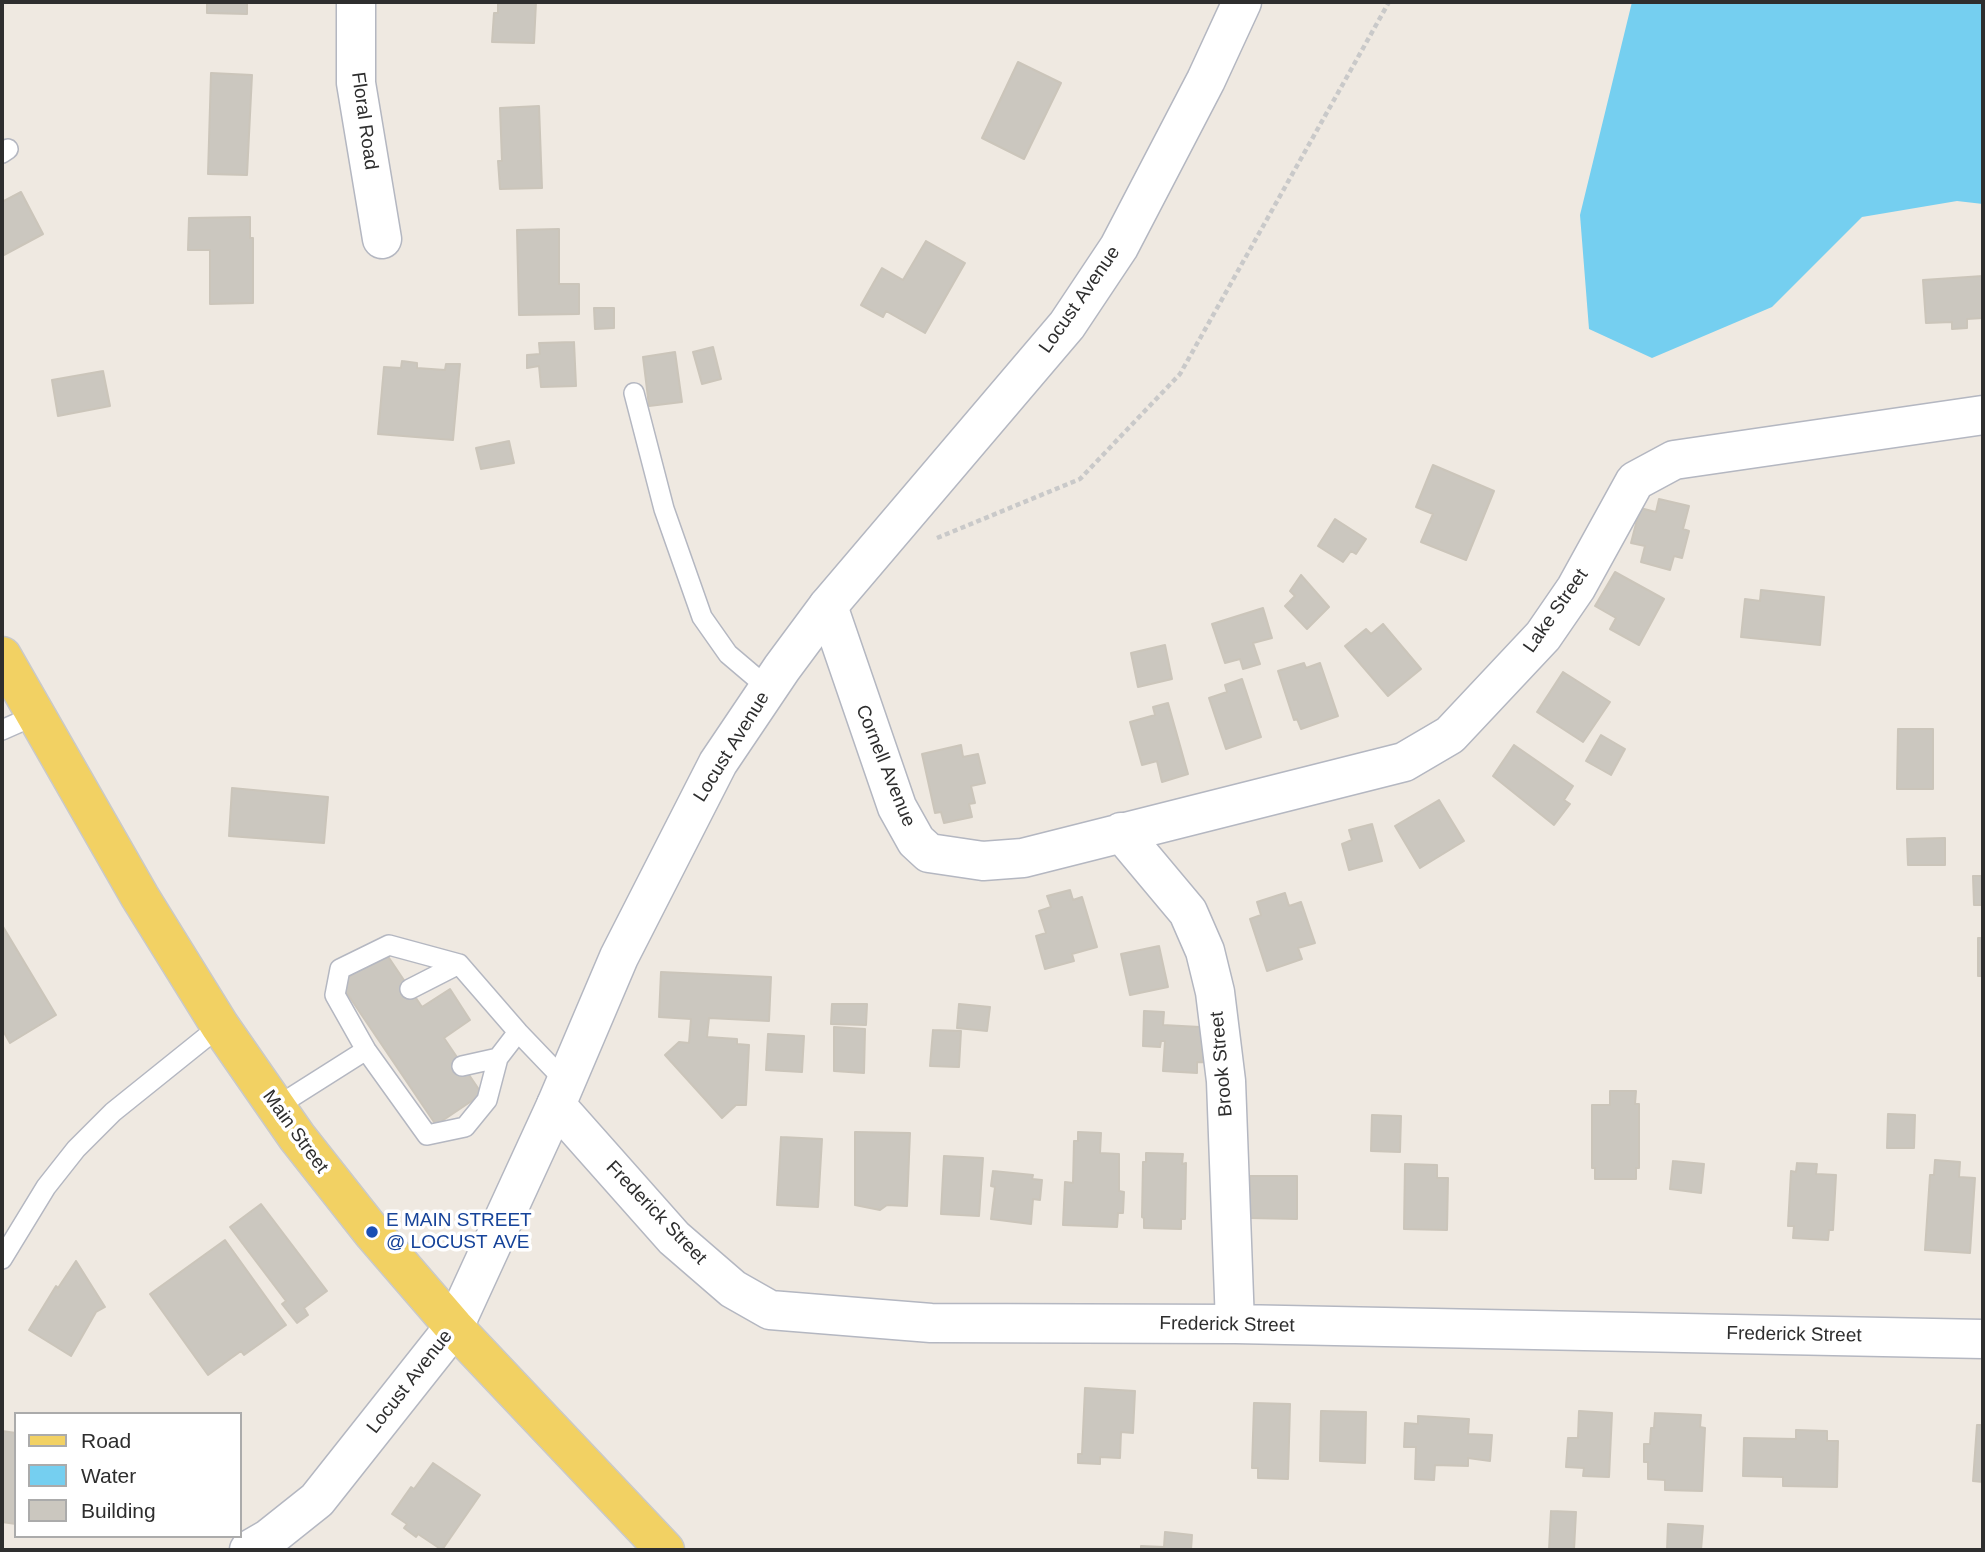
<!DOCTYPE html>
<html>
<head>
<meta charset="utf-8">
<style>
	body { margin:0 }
	#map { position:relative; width:1985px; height:1552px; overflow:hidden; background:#efe9e1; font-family:Helvetica,sans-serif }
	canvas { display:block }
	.frame { position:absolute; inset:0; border:4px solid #2e2e2e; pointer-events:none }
	.legend { position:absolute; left:14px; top:1412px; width:228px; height:126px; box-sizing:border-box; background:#fff; border:2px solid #ababab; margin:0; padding:9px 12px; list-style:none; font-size:21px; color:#2e2e2e }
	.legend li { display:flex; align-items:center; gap:14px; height:35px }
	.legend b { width:35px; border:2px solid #ababab }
</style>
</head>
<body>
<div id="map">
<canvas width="1985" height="1552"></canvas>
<div class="frame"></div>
<ul class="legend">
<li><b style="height:9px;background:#f2d163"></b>Road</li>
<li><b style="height:19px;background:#75cff0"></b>Water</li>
<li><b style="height:19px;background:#cbc7bf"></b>Building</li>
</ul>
</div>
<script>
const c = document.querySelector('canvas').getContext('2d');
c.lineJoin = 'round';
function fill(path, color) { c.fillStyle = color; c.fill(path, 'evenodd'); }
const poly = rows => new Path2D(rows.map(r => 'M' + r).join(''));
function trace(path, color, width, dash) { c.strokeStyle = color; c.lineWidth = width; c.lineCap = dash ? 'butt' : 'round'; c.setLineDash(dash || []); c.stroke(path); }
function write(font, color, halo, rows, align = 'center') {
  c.font = font + ' Helvetica,sans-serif'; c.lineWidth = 7; c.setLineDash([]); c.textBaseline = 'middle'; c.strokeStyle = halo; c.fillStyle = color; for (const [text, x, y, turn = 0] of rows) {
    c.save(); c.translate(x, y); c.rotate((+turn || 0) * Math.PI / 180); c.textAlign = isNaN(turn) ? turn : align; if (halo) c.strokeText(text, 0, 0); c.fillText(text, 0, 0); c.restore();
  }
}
fill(poly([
	[1632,2,1983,2,1983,204,1957,201,1862,217,1772,307,1652,358,1589,329,1580,215]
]), '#75cff0');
const building = poly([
	[207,2,247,2,247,14,207,13,207,2],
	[498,2,536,2,534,43,492,42,494,13,498,13,498,2],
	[1018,62,1061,83,1024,159,982,138,1018,62],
	[211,73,252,75,247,175,208,174,211,73],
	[539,106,542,188,500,189,498,161,502,161,500,108,539,106],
	[21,192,43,234,2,256,2,202,21,192],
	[250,217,250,238,253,238,253,303,210,304,210,250,188,250,189,218,250,217],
	[559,229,559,284,579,284,579,314,519,315,517,230,559,229],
	[926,241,965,263,925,333,886,311,883,317,861,305,882,268,903,280,926,241],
	[1983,276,1983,318,1967,319,1967,328,1952,329,1952,322,1926,323,1923,280,1983,276],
	[594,308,614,308,614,328,595,329,594,308],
	[574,342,576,386,541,387,539,366,527,368,527,355,540,354,539,343,574,342],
	[713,347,721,379,702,384,693,352,713,347],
	[675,352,682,402,649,406,643,357,675,352],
	[402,361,417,363,417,368,445,370,446,364,460,364,453,440,378,434,384,367,401,368,402,361],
	[103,371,110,406,58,416,52,380,103,371],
	[509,441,514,463,481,469,476,448,509,441],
	[1433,465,1494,491,1466,560,1421,542,1433,514,1416,507,1433,465],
	[1659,499,1689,506,1683,529,1689,531,1682,558,1674,556,1670,570,1641,562,1645,546,1631,543,1640,508,1656,512,1659,499],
	[1335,519,1366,539,1356,554,1351,551,1343,562,1318,546,1335,519],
	[1615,572,1664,599,1639,645,1610,629,1616,618,1595,606,1615,572],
	[1301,575,1329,607,1307,629,1285,606,1295,596,1290,591,1301,575],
	[1761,590,1824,597,1820,645,1741,637,1745,599,1760,601,1761,590],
	[1263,608,1272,638,1253,643,1260,664,1243,669,1240,659,1225,663,1212,624,1263,608],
	[1383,624,1421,669,1388,696,1345,646,1366,629,1371,634,1383,624],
	[1165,645,1172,679,1138,687,1131,653,1165,645],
	[1304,663,1306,668,1320,663,1338,716,1301,729,1297,719,1294,720,1278,671,1304,663],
	[1563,672,1610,702,1583,742,1537,712,1563,672],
	[1242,679,1261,737,1226,749,1209,698,1227,692,1225,685,1242,679],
	[1168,703,1188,774,1162,782,1157,761,1142,765,1130,722,1155,715,1153,707,1168,703],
	[1898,729,1933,729,1933,789,1897,789,1898,729],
	[1601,735,1625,749,1611,775,1586,761,1601,735],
	[961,745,963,757,978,754,985,783,971,786,975,803,969,804,972,817,944,823,941,812,935,813,922,754,961,745],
	[1514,745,1573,786,1564,800,1570,804,1554,825,1493,776,1514,745],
	[232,788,328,797,324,843,229,836,232,788],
	[1439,800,1464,841,1420,868,1395,826,1439,800],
	[1372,824,1382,861,1349,870,1342,844,1352,840,1349,830,1372,824],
	[1945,838,1945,865,1908,865,1907,839,1945,838],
	[1973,876,1983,876,1983,905,1974,905,1973,876],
	[1070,890,1073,900,1082,897,1097,947,1072,954,1074,961,1045,969,1036,936,1046,933,1039,911,1051,907,1047,896,1070,890],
	[1285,893,1289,906,1301,902,1315,943,1298,948,1302,959,1267,971,1250,919,1261,915,1257,902,1285,893],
	[2,925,56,1015,10,1043,2,1029,2,925],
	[1978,938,1983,938,1983,976,1978,976,1978,938],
	[1159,946,1168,987,1130,995,1121,954,1159,946],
	[385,952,422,1007,450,989,470,1020,444,1038,482,1094,436,1125,340,983,385,952],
	[661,972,771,977,769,1021,709,1018,707,1037,737,1039,737,1044,749,1045,746,1105,736,1105,722,1118,665,1055,679,1042,689,1043,691,1019,659,1017,661,972],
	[832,1004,867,1004,866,1025,831,1024,832,1004],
	[959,1004,990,1007,987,1031,957,1028,959,1004],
	[1144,1011,1164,1012,1163,1025,1200,1027,1200,1031,1218,1031,1233,1063,1197,1062,1197,1073,1163,1071,1165,1041,1161,1041,1160,1047,1143,1046,1144,1011],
	[834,1027,865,1029,864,1073,834,1071,834,1027],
	[933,1030,961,1031,959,1067,930,1066,933,1030],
	[768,1034,804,1036,802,1072,766,1070,768,1034],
	[1610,1091,1636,1091,1635,1104,1639,1104,1639,1168,1636,1168,1636,1179,1595,1179,1595,1168,1592,1168,1592,1105,1610,1105,1610,1091],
	[1888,1114,1915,1115,1914,1148,1887,1148,1888,1114],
	[1372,1115,1401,1116,1400,1152,1371,1151,1372,1115],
	[855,1132,910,1133,907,1206,887,1205,880,1210,855,1205,855,1132],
	[1078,1132,1101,1133,1100,1153,1119,1154,1119,1191,1124,1192,1123,1213,1118,1213,1117,1227,1063,1225,1065,1182,1073,1183,1074,1141,1078,1141,1078,1132],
	[781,1137,822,1139,818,1207,777,1205,781,1137],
	[1146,1153,1183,1154,1182,1164,1186,1163,1185,1219,1181,1219,1181,1229,1144,1228,1144,1218,1142,1217,1143,1162,1146,1162,1146,1153],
	[944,1156,983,1158,979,1216,941,1214,944,1156],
	[1935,1160,1960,1162,1959,1177,1975,1178,1970,1253,1925,1250,1930,1175,1934,1175,1935,1160],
	[1673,1161,1704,1164,1701,1193,1670,1189,1673,1161],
	[1797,1163,1817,1164,1816,1174,1836,1175,1833,1230,1829,1230,1828,1240,1793,1238,1794,1226,1788,1226,1791,1171,1796,1172,1797,1163],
	[1405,1164,1437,1165,1437,1178,1448,1178,1447,1230,1404,1229,1405,1164],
	[993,1171,1033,1175,1032,1179,1042,1180,1040,1200,1033,1199,1031,1224,991,1219,995,1187,991,1186,993,1171],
	[1250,1176,1297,1176,1297,1219,1250,1218,1250,1176],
	[261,1204,327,1291,304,1308,308,1315,297,1323,282,1304,286,1301,230,1227,261,1204],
	[225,1240,286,1325,244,1355,241,1351,208,1375,150,1294,225,1240],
	[76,1261,105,1307,96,1312,71,1356,29,1330,56,1286,58,1288,76,1261],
	[1085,1388,1135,1391,1133,1433,1121,1432,1120,1458,1100,1457,1100,1464,1078,1463,1078,1454,1082,1454,1085,1388],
	[1254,1403,1290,1404,1288,1479,1258,1478,1258,1468,1252,1468,1254,1403],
	[1321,1411,1366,1412,1365,1463,1320,1461,1321,1411],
	[1579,1411,1612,1413,1609,1477,1583,1476,1584,1468,1566,1467,1568,1438,1578,1438,1579,1411],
	[1655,1413,1701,1415,1700,1427,1705,1428,1702,1491,1665,1490,1665,1480,1648,1479,1648,1462,1644,1462,1644,1444,1650,1444,1651,1428,1654,1428,1655,1413],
	[1418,1416,1469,1419,1468,1434,1492,1435,1490,1461,1468,1458,1468,1466,1435,1465,1434,1480,1415,1479,1416,1447,1404,1447,1405,1423,1418,1424,1418,1416],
	[1977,1425,1983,1425,1983,1482,1973,1481,1977,1425],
	[1796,1430,1827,1431,1827,1441,1838,1441,1837,1487,1783,1486,1783,1477,1743,1476,1744,1438,1796,1439,1796,1430],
	[2,1431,16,1433,16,1524,2,1522,2,1431],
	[433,1463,480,1495,442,1550,418,1534,416,1537,404,1528,407,1524,392,1514,411,1487,414,1489,433,1463],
	[1551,1511,1576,1512,1574,1550,1549,1550,1551,1511],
	[1668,1524,1703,1526,1701,1550,1667,1550,1668,1524],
	[1165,1532,1192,1535,1191,1550,1141,1550,1141,1546,1164,1547,1165,1532]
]);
fill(building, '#cbc7bf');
trace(building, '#cbc5ba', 2);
const lane = poly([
	[2,153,8,149],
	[634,393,664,509,702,617,728,654,768,688],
	[2,730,36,715],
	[410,989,459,964],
	[518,1032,498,1058,487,1100,465,1127,427,1135,366,1050,335,995,340,969,389,945,459,964,518,1032,565,1081],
	[462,1066,498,1058],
	[276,1107,366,1050],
	[2,1259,46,1187,76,1149,113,1112,220,1026]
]);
const street = poly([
	[356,2,356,83,382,239],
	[828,606,897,807,916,841,929,853,983,861,1023,858,1404,762,1450,735,1543,636,1576,588,1635,481,1674,460,1983,415],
	[1121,832,1188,912,1205,951,1215,992,1226,1081,1235,1324],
	[556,1105,674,1238,733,1289,770,1310,931,1323,1235,1324,1983,1339]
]);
const secondary = poly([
	[249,1550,268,1539,317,1500,454,1327,556,1105,619,957,718,763,782,668,828,606,1067,325,1119,247,1206,80,1242,2]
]);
const primary = poly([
	[2,656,140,897,220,1026,297,1137,372,1232,454,1327,665,1550]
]);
trace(lane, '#b4b7c1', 22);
trace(street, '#b4b7c1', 41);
trace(secondary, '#b4b7c1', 41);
trace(primary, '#c9c9c9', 41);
trace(poly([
	[937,538,1080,479,1180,374,1389,2]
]), '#c9c9c9', 4.5, [5, 3.5]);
trace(lane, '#fff', 19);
trace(street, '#fff', 38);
trace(secondary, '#fff', 38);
trace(primary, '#f2d163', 38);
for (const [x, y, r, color] of [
	[372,1232,7,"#1a4fb4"]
]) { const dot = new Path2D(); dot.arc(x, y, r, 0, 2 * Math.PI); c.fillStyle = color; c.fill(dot); trace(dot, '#fff', 2.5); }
write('19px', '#2e2e2e', '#fff', [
	["Floral Road",364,121,82],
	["Locust Avenue",1080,300,-55],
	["Lake Street",1556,611,-55],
	["Locust Avenue",732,747,-58],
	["Cornell Avenue",885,766,68],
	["Brook Street",1222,1064,-95],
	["Main Street",295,1132,54],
	["Frederick Street",656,1213,46],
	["Frederick Street",1227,1325,1],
	["Frederick Street",1794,1335,1],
	["Locust Avenue",410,1382,-52]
]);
write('19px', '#164399', '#fff', [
	["E MAIN STREET",386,1221],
	["@ LOCUST AVE",386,1243]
], 'left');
</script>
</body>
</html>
